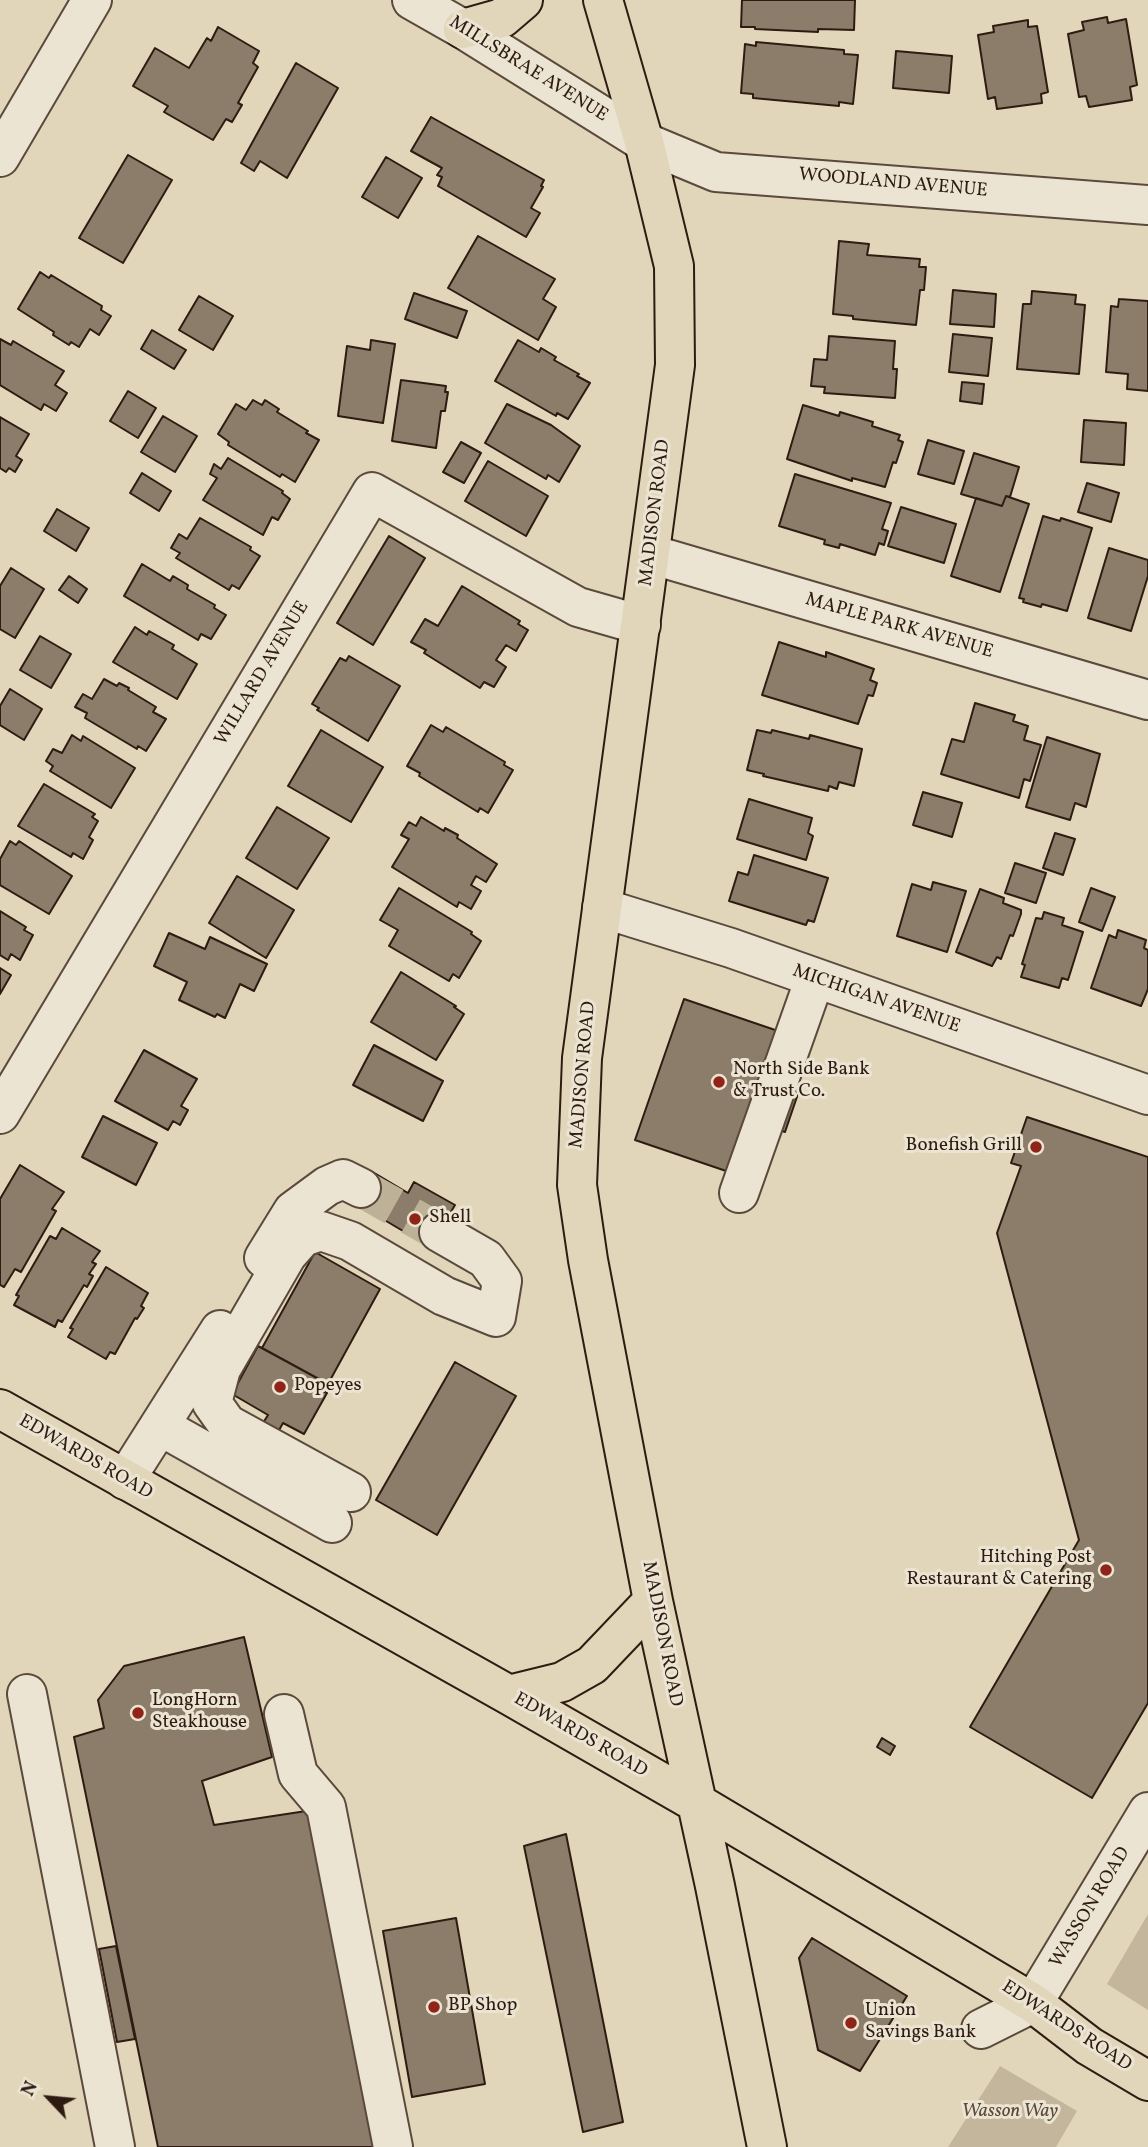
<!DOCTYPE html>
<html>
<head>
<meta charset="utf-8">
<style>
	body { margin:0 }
	#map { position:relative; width:1148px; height:2147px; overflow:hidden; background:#e1d6ba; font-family:Vollkorn,serif }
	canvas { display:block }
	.north { position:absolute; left:14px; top:2063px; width:70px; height:70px; -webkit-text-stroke:5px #ece4d2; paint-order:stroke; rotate:296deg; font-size:19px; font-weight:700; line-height:28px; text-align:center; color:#2e1c12 }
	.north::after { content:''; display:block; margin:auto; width:24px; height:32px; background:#2e1c12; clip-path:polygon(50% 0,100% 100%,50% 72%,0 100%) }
</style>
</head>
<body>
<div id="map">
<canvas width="1148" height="2147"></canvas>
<div class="north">N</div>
</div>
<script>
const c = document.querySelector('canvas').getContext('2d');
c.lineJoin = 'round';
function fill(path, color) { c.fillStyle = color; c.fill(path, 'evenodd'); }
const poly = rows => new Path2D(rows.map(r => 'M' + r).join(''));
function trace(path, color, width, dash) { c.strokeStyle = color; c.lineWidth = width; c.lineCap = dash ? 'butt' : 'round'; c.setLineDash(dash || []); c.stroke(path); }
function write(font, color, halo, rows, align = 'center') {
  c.font = font + ' Vollkorn,serif'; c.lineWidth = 6; c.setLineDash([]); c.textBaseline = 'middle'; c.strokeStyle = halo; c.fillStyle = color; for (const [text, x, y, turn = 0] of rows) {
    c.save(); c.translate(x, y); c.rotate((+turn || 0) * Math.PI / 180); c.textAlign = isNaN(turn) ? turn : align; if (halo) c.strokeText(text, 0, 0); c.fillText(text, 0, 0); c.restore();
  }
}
fill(poly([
	[1148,1914,1148,2010,1107,1984],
	[1000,2066,1077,2111,1056,2147,948,2147]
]), '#c3b69d');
const building = poly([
	[742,0,855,0,854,30,818,29,818,32,755,29,755,27,741,27,742,0],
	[1107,17,1108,23,1126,19,1137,85,1130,87,1132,100,1089,107,1086,96,1079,97,1068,34,1084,30,1082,22,1107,17],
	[1028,20,1028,27,1037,26,1048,92,1041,94,1042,103,997,109,995,97,988,99,978,35,994,32,993,26,1028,20],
	[218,27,259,51,253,63,258,67,238,103,242,105,232,122,226,119,213,140,164,112,168,106,133,86,155,48,189,68,207,38,211,41,218,27],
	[756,42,844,50,844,54,858,55,853,104,839,102,839,106,753,98,753,94,741,93,745,44,756,46,756,42],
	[896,51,952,56,949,93,893,88,896,51],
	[296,63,338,88,287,178,260,161,254,171,241,163,296,63],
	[431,117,544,180,541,186,543,187,531,208,540,213,526,237,438,186,442,177,437,175,442,168,411,151,431,117],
	[128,155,172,180,123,263,79,238,128,155],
	[386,157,422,178,398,218,362,197,386,157],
	[478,236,555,279,543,299,556,307,538,340,448,288,478,236],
	[839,241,869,244,867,255,920,259,919,267,926,267,924,290,920,290,916,325,853,319,853,316,833,314,839,241],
	[40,272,49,278,51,275,102,306,101,310,111,316,99,335,90,329,79,347,71,342,69,345,53,335,54,332,18,309,40,272],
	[953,290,996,294,994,327,950,324,953,290],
	[1032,291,1076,295,1075,304,1085,305,1079,374,1017,369,1023,304,1031,304,1032,291],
	[414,293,467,311,457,338,405,319,414,293],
	[199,296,233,316,213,350,179,330,199,296],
	[1119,299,1148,301,1148,391,1127,389,1128,374,1106,372,1111,306,1118,307,1119,299],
	[152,330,186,350,174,369,141,349,152,330],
	[953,334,992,338,988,376,949,372,953,334],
	[829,336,895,341,893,369,897,369,895,398,824,393,825,387,811,386,814,359,827,360,829,336],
	[0,339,11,345,13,341,64,371,55,385,67,393,56,411,44,404,41,410,0,385,0,339],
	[371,340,395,344,383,423,338,416,347,346,370,350,371,340],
	[518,340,539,352,541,348,556,357,554,360,579,374,577,376,590,383,568,419,557,413,556,416,495,381,518,340],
	[401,380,446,386,445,392,448,392,445,411,441,411,436,448,392,441,401,380],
	[962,382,984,384,982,404,960,401,962,382],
	[128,391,156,408,138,438,110,421,128,391],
	[253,400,262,405,265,400,279,409,277,412,308,431,306,433,319,440,295,482,282,474,280,477,228,445,229,442,218,434,236,404,246,410,253,400],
	[507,404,551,425,580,446,559,482,548,475,546,479,485,443,507,404],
	[803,405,839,416,840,412,873,422,872,426,900,435,898,440,903,442,896,463,893,462,885,487,852,478,852,481,787,459,803,405],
	[163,416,197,436,175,472,141,452,163,416],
	[0,417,29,434,16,456,22,460,15,472,9,468,6,472,0,468,0,417],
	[1084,420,1126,423,1124,465,1081,462,1084,420],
	[928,440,964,451,954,484,918,474,928,440],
	[461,442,481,453,464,483,443,472,461,442],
	[974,453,1019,467,1010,497,1006,496,1002,506,961,494,974,453],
	[228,458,283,491,282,493,290,499,278,520,272,517,263,535,203,500,217,478,210,474,214,464,221,469,228,458],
	[488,461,548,496,526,536,465,501,488,461],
	[142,473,171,491,159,511,130,493,142,473],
	[795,474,891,503,882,529,888,531,884,545,879,543,875,555,840,544,839,548,824,544,825,540,779,526,795,474],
	[1087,483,1119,493,1111,522,1078,512,1087,483],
	[1006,496,1029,504,1000,592,951,576,976,498,1002,506,1006,496],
	[901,507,956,524,944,563,888,546,901,507],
	[57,509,89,528,76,551,44,531,57,509],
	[1043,516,1060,521,1061,518,1092,528,1067,611,1042,604,1041,607,1023,602,1024,599,1019,598,1043,516],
	[200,518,251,547,250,550,260,556,239,589,232,585,229,590,176,558,180,553,171,548,179,534,187,539,200,518],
	[389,536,425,558,373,645,337,623,389,536],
	[1109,548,1148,560,1148,576,1131,631,1088,618,1109,548],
	[142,564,170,581,173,576,188,585,187,589,215,605,214,608,226,615,211,639,201,634,198,640,124,596,142,564],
	[11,568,44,589,15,638,0,629,0,586,11,568],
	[69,576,87,589,78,603,59,590,69,576],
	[462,586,520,621,518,624,528,630,516,651,506,645,496,660,506,667,494,687,484,682,480,688,424,653,426,650,411,642,425,619,438,626,462,586],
	[135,627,147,635,149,631,174,645,172,649,197,664,177,699,113,662,135,627],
	[40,636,71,654,51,688,20,670,40,636],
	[779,642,826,657,826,652,874,669,870,680,877,683,873,696,868,695,858,724,762,695,779,642],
	[349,656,400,686,368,741,317,710,319,708,312,704,340,658,346,661,349,656],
	[104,679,117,686,119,683,129,688,128,690,156,707,153,712,166,719,146,751,138,746,137,749,85,718,87,713,75,707,83,694,92,699,104,679],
	[10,689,42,709,24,740,0,725,0,706,10,689],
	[975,703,1015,715,1013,721,1028,726,1024,740,1041,745,1030,781,1024,779,1019,798,941,774,952,739,964,742,975,703],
	[431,725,443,732,446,727,505,762,504,765,513,770,488,813,480,808,478,812,419,776,420,773,407,766,431,725],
	[321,730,383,767,351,822,288,786,321,730],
	[757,730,771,733,772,730,809,739,810,735,862,749,854,786,839,782,837,789,829,786,828,791,763,776,764,774,747,770,757,730],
	[72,735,81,741,83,736,135,768,111,808,50,771,53,766,46,761,53,749,62,753,72,735],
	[1047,737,1100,754,1086,807,1075,803,1070,820,1026,807,1047,737],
	[44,784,95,814,92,817,98,821,89,837,93,840,83,859,73,853,71,857,18,826,44,784],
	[923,792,962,803,952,837,913,825,923,792],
	[749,799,812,818,808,833,813,836,806,860,737,839,749,799],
	[277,807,329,838,297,889,246,858,277,807],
	[421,817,444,831,445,828,458,835,457,838,497,864,486,882,476,876,471,885,481,891,471,909,459,902,457,907,392,867,409,839,401,835,409,822,416,826,421,817],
	[1055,833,1075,839,1063,875,1043,868,1055,833],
	[10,841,16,845,19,841,72,876,49,914,0,885,0,859,10,841],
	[754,855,828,878,814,922,808,920,806,925,729,901,738,872,748,875,754,855],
	[1015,863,1046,873,1036,903,1005,893,1015,863],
	[237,876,294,910,266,958,209,923,237,876],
	[933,882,966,891,947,952,897,936,912,884,931,890,933,882],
	[399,888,472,932,471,934,481,941,459,978,453,974,449,981,389,946,398,930,380,920,399,888],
	[1091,888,1115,897,1102,931,1079,922,1091,888],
	[980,889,1004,898,1003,903,1021,910,1021,914,1013,936,1010,935,1001,959,997,957,992,966,956,952,980,889],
	[0,911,26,927,24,930,33,935,20,960,11,954,8,960,0,955,0,911],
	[1044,912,1064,918,1062,925,1083,932,1068,980,1062,978,1059,988,1021,977,1025,965,1022,964,1036,918,1042,919,1044,912],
	[1118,930,1146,940,1144,948,1148,950,1148,989,1141,1006,1091,988,1109,935,1116,938,1118,930],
	[169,933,205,949,210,937,267,964,254,991,240,984,225,1018,217,1014,215,1017,179,1000,187,982,154,966,169,933],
	[0,968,11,975,0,994,0,968],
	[401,972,456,1006,454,1007,464,1014,436,1060,371,1022,401,972],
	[684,999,781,1032,766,1077,800,1088,785,1132,751,1120,732,1173,635,1140,684,999],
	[374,1045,443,1081,423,1121,353,1085,374,1045],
	[144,1050,197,1079,181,1106,188,1110,180,1125,173,1121,168,1130,115,1101,144,1050],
	[103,1116,157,1143,136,1185,82,1157,103,1116],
	[1027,1117,1148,1157,1148,1703,1092,1798,970,1727,1079,1540,997,1233,1021,1166,1011,1163,1027,1117],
	[20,1165,64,1192,52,1209,56,1211,21,1272,15,1269,4,1287,0,1285,0,1199,20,1165],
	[371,1171,408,1193,414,1182,455,1205,430,1247,354,1202,371,1171],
	[62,1228,100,1251,92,1262,96,1264,89,1274,93,1276,87,1287,84,1285,62,1322,58,1320,55,1327,14,1305,19,1296,16,1295,50,1236,56,1239,62,1228],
	[315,1252,380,1289,328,1384,262,1348,315,1252],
	[106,1267,148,1293,141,1306,144,1308,137,1319,135,1318,115,1354,110,1352,106,1359,68,1337,73,1329,70,1328,106,1267],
	[258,1346,328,1384,323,1391,327,1393,304,1434,283,1423,278,1432,263,1423,268,1415,232,1394,258,1346],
	[455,1362,516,1396,437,1535,376,1500,455,1362],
	[244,1637,272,1757,202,1781,214,1825,313,1810,386,2147,158,2147,74,1737,104,1728,98,1700,124,1666,244,1637],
	[882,1738,895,1746,890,1755,877,1747,882,1738],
	[566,1834,623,2122,583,2132,524,1846,566,1834],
	[456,1918,485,2084,412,2097,383,1931,456,1918],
	[812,1938,907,1996,860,2071,818,2050,799,1958,812,1938],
	[116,1946,135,2039,117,2042,99,1949,116,1946]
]);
fill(building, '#8b7d69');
trace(building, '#2e1c12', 2);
trace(poly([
	[361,1188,439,1232]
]), '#bdb198', 38, [38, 19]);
const minor = poly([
	[412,0,463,29,644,142,716,172,1148,205],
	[0,157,92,0],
	[650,554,1148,700],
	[602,908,731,948,1148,1095],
	[0,1114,372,492,578,607,641,625],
	[739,1193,815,978],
	[264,1258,293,1211,327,1186,343,1179,361,1188],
	[160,1426,332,1523],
	[125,1480,220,1330],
	[351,1492,227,1424,212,1403,221,1369,287,1255,303,1237,321,1231,350,1241,444,1296,496,1317,502,1281,486,1259,439,1232],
	[27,1694,115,2147],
	[284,1714,298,1774,326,1807,393,2147],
	[981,2029,1033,2003,1148,1812]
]);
const major = poly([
	[603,0,644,142,674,266,675,365,582,1058,577,1185,588,1260,653,1601,715,1886,767,2147],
	[463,29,502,18,523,0],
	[0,1409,509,1695,697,1803,1033,2003,1089,2046,1148,2081],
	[509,1695,562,1682,592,1665,653,1601]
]);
trace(minor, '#5b4a3c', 42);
trace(major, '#2e1c12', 42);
trace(minor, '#ece4d2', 38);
trace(major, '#e1d6ba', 38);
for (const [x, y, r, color] of [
	[719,1082,7,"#8f2418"],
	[1036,1147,7,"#8f2418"],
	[415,1219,7,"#8f2418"],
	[280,1387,7,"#8f2418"],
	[1106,1570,7,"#8f2418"],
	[138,1713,7,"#8f2418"],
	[434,2007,7,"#8f2418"],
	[851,2023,7,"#8f2418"]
]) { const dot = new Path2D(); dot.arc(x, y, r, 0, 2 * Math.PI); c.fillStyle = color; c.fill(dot); trace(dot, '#ece4d2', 2.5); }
write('19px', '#2e1c12', '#ece4d2', [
	["MILLSBRAE AVENUE",528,70,32],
	["WOODLAND AVENUE",893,184,5],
	["MADISON ROAD",656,513,-83],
	["MAPLE PARK AVENUE",899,627,16],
	["WILLARD AVENUE",263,674,-59],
	["MICHIGAN AVENUE",876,1000,19],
	["MADISON ROAD",584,1075,-85],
	["EDWARDS ROAD",85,1458,30],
	["MADISON ROAD",661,1634,79],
	["EDWARDS ROAD",580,1736,30],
	["WASSON ROAD",1091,1908,-59],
	["EDWARDS ROAD",1066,2027,33]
]);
write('19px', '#2e1c12', '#ece4d2', [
	["North Side Bank",733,1071],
	["& Trust Co.",733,1093],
	["Bonefish Grill",1022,1147,"right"],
	["Shell",429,1219],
	["Popeyes",294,1387],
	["Hitching Post",1092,1559,"right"],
	["Restaurant & Catering",1092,1581,"right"],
	["LongHorn",152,1702],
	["Steakhouse",152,1724],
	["BP Shop",448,2007],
	["Union",865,2012],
	["Savings Bank",865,2034]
], 'left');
write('italic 19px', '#5b4a3c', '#ece4d2', [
	["Wasson Way",1010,2113]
]);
</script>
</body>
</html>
